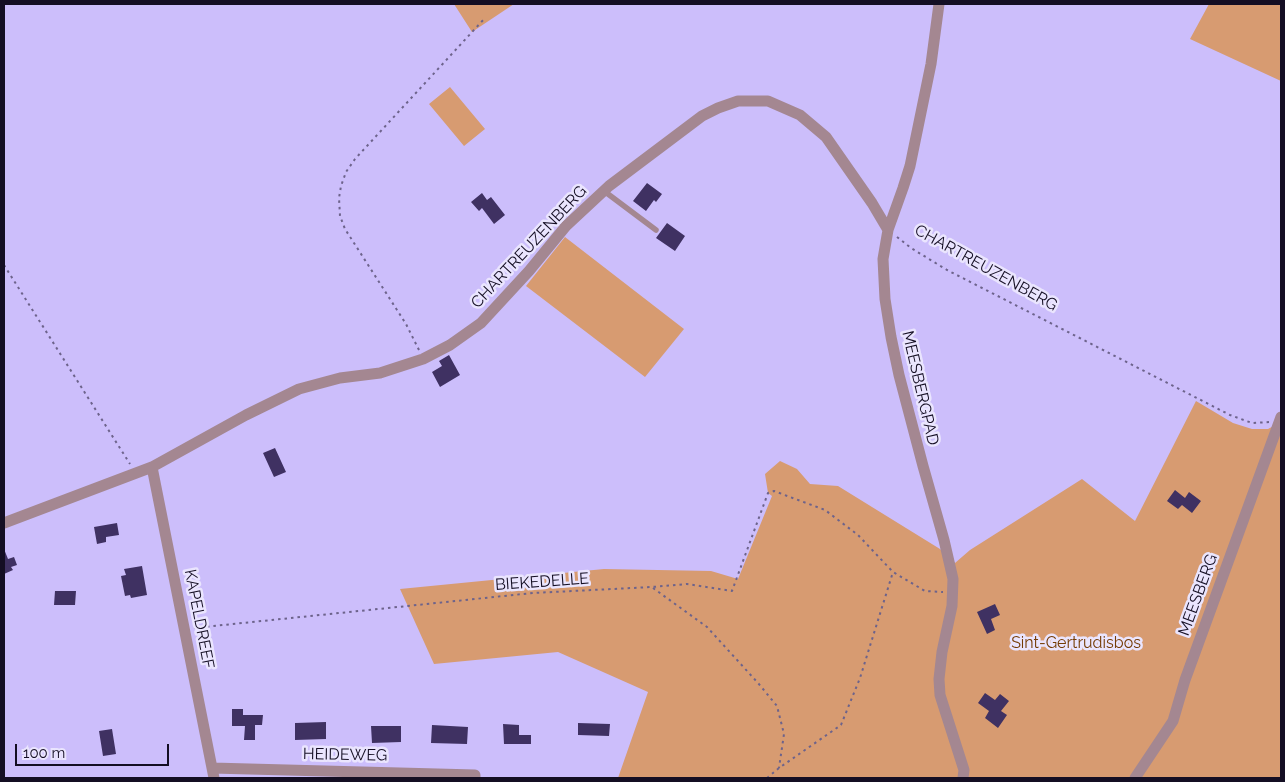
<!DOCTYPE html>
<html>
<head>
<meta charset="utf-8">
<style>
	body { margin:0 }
	#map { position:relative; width:1285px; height:782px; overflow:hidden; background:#ccbefb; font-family:Raleway,sans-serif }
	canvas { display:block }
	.frame { position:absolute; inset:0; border:5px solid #140e23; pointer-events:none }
	.scale { position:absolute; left:15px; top:744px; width:154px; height:22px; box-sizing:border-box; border:2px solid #140e23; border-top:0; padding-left:6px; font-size:15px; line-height:18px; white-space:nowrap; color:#140e23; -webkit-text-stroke:4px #eae5fe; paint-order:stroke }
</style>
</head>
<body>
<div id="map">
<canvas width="1285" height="782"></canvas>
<div class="frame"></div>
<div class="scale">100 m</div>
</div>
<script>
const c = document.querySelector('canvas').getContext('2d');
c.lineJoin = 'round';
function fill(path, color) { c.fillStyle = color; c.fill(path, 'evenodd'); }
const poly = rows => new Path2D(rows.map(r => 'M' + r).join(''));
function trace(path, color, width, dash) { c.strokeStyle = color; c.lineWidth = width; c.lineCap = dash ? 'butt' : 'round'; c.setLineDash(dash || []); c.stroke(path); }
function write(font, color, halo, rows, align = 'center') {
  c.font = font + ' Raleway,sans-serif'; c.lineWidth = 5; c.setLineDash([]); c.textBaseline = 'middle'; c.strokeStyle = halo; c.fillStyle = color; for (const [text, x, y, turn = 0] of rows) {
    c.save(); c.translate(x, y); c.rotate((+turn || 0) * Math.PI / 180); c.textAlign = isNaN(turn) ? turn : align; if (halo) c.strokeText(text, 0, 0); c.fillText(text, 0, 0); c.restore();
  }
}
fill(poly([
	[454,4,514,4,472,32],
	[1209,4,1281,4,1281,81,1190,39],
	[450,87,485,129,464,146,429,104],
	[565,237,684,329,645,377,526,286],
	[1196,401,1233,423,1252,429,1268,429,1281,422,1281,778,618,778,648,692,558,652,434,664,400,589,604,569,711,571,738,579,772,496,768,493,765,474,780,461,797,469,810,484,838,486,940,549,955,563,970,550,1082,479,1135,521]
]), '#d79b71');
fill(poly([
	[647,183,662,194,656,202,654,200,646,211,633,201],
	[482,193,487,200,491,197,505,215,494,224,482,208,479,211,471,202],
	[667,223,685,236,675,251,656,238],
	[449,355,460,375,440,387,432,372,442,366,439,361],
	[275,448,286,472,274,477,263,453],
	[1175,490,1185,498,1189,492,1201,501,1192,513,1182,505,1178,509,1167,501],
	[117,523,119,535,106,537,106,542,97,544,94,527],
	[4,549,8,559,14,557,17,565,11,567,13,570,4,574],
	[142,566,147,595,131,598,130,595,125,596,121,576,126,575,124,569],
	[55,591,76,591,75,605,54,605],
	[995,604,1000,615,991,619,995,630,987,634,977,612],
	[985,693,995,700,1000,694,1009,701,1001,711,1007,715,998,728,985,718,989,711,978,703],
	[232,709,243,709,243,715,263,715,262,725,255,725,255,740,244,740,245,726,232,726],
	[326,722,326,739,295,740,295,723],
	[578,723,610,724,609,736,578,735],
	[503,724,519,725,519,735,531,735,531,744,504,744],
	[432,725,468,727,467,744,431,743],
	[371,726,401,726,401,742,372,743],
	[112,729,116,754,103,756,99,731]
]), '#3f3162');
trace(poly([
	[897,237,911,248,947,270,1230,415,1252,423,1269,422],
	[4,265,130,464],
	[419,350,406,324,345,229,340,216,339,198,341,186,346,172,355,159,485,18],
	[653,588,707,627,758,683,777,706,784,734,779,768],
	[194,628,533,593,652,587,687,584,732,591,768,493,774,491,825,510,858,535,893,572,925,591,943,592],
	[767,778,779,768,841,725,860,678,893,572]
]), '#6d638b', 2, [2.5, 4]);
trace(poly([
	[604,191,656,230]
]), '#a48791', 5.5);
trace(poly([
	[939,4,931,64,910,166,903,188,888,230,883,259,885,299,891,337,899,375,923,466,944,540,953,579,952,606,942,652,939,679,940,695,964,770,963,778],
	[152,467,214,778],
	[4,523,152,467,246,415,299,389,340,378,380,373,423,359,450,345,481,323,529,271,566,226,609,186,702,116,718,108,738,101,768,101,800,115,826,137,872,203,888,230],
	[212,768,475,775,475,778],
	[1135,778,1173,721,1185,680,1281,417]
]), '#a48791', 11);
write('16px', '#140e23', '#eae5fe', [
	["CHARTREUZENBERG",529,247,-47],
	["CHARTREUZENBERG",986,268,29],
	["MEESBERGPAD",920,388,77],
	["BIEKEDELLE",542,582,-4],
	["MEESBERG",1198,595,-70],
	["KAPELDREEF",199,619,79],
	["HEIDEWEG",345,755,1]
]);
write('16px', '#743b04', '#eae5fe', [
	["Sint-Gertrudisbos",1076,643]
]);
</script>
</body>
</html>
